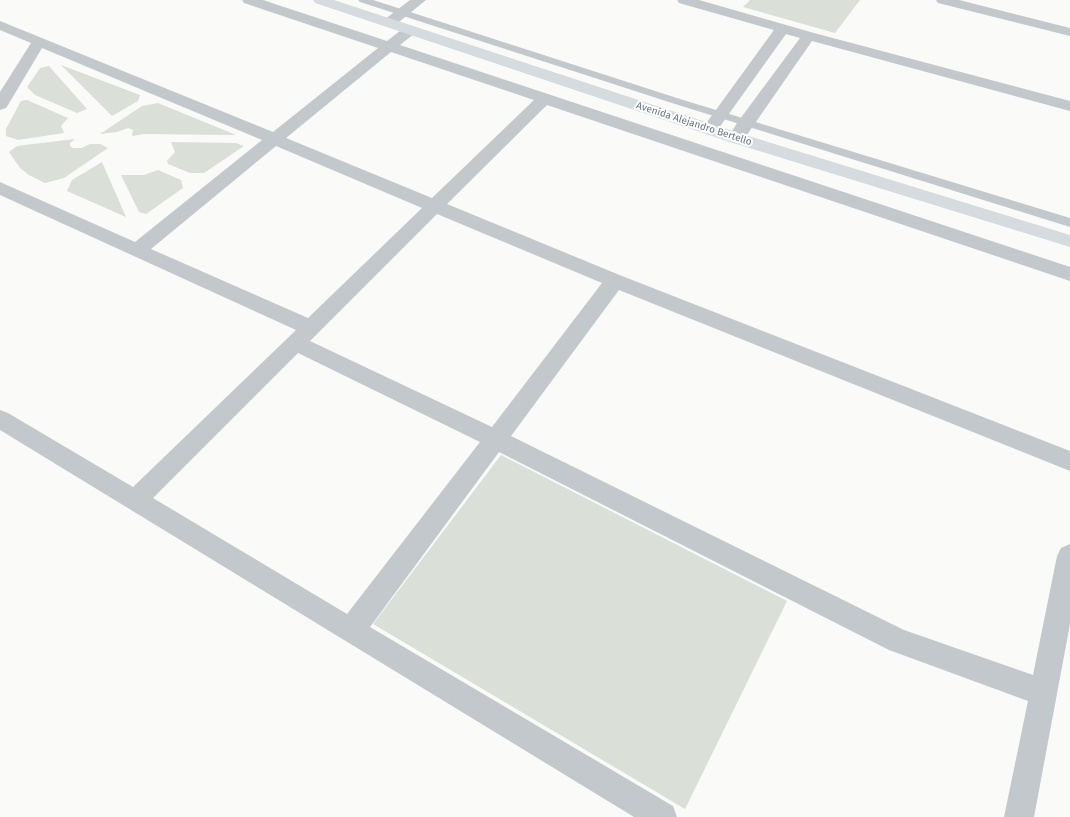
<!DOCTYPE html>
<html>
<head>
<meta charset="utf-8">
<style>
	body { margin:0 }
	canvas { display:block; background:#fafaf8 }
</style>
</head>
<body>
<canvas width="1070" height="817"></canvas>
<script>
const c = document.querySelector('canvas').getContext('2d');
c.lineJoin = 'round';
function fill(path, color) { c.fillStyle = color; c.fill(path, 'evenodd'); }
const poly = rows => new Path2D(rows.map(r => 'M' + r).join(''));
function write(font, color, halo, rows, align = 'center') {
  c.font = font + ' "Fira Sans",sans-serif'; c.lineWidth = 4; c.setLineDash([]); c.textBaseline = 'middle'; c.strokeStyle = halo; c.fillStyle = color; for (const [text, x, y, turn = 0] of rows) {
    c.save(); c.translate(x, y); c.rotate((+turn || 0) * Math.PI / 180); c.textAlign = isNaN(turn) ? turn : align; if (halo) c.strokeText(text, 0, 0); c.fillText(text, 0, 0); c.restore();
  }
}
fill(poly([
	[750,0,860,0,835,33,743,7],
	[61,65,140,95,138,101,112,116],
	[49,66,87,109,77,113,35,95,27,87,40,68],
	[27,100,68,118,61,126,64,133,18,140,6,136,6,129,21,101],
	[158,103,236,135,144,134,132,136,133,130,128,128,117,132,100,134,142,106],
	[75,139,70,143,70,146,73,148,82,148,90,144,100,144,108,148,64,178,45,183,29,175,20,168,9,152,17,146],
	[171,142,236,143,244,146,204,173,190,173,168,164,167,161,175,152],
	[102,162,126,217,67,191,72,180],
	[158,170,181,180,183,188,146,214,139,212,121,175,144,175],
	[501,455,787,601,685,809,373,624]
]), '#dadfd7');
fill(poly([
	[358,0,373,0,680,99,1070,218,1070,227,672,103,360,2,358,0]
]), '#c3c8cc');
fill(poly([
	[242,0,263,0,387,41,405,27,415,27,417,30,415,33,400,45,1070,267,1070,281,547,105,447,204,622,276,1070,451,1070,471,619,290,511,436,904,630,1033,675,1057,556,1061,548,1070,544,1070,624,1034,817,1004,817,1028,701,889,650,499,452,370,627,673,806,677,817,634,817,0,430,0,410,8,413,133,487,296,330,0,195,0,182,135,242,262,140,42,48,8,105,6,108,0,110,0,92,31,43,0,30,0,21,273,132,378,48,244,3,242,0],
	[391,52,534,100,432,198,286,138,391,52],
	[276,146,422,208,308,318,151,249,276,146],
	[437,214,602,283,492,427,310,341,437,214],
	[298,353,480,442,347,614,153,498,298,353],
	[410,0,426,0,394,26,384,26,382,23,384,20,410,0],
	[677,0,699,0,814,33,1070,101,1070,111,812,41,742,142,736,143,730,142,728,138,737,123,800,38,786,34,716,132,710,134,704,132,702,129,774,30,679,3,677,0],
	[936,0,959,0,1070,28,1070,36,938,3,936,0]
]), '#c3c8cc');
fill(poly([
	[313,0,334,0,742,134,1070,235,1070,247,730,142,315,3,313,0]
]), '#d6dbdf');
write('10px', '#657683', '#fff', [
	["Avenida Alejandro Bertello",694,124,18]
]);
</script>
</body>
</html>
